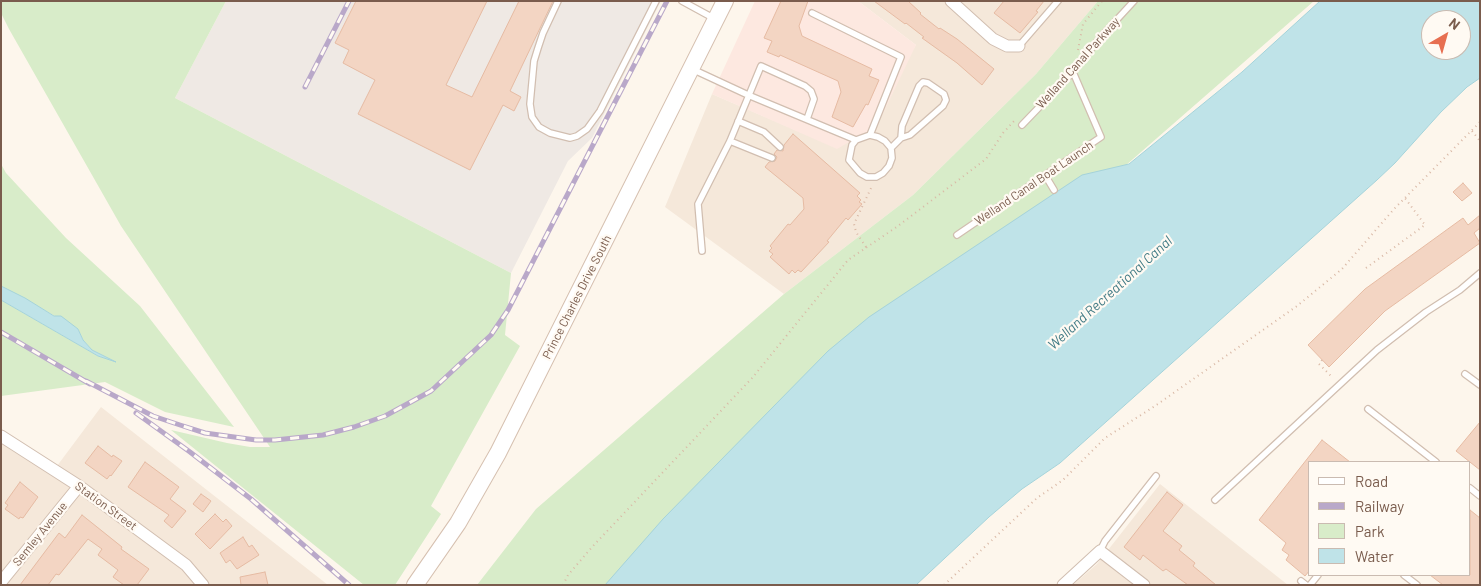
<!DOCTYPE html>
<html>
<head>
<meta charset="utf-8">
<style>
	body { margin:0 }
	#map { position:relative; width:1481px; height:586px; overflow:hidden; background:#fdf6ec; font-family:Barlow,sans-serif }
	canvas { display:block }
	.frame { position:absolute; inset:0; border:2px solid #7a5c4d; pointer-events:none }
	.legend { position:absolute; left:1308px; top:461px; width:162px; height:115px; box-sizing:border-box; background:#fffaf3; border:1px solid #cabbb1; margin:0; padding:6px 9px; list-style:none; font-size:15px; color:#7a5c4d }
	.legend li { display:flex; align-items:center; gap:10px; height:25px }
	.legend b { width:25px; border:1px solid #cabbb1 }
	.north { position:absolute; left:1421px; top:10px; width:50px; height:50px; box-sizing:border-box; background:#fffaf3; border:1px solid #cabbb1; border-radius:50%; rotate:38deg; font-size:14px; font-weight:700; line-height:20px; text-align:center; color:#7a5c4d }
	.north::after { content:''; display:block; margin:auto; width:18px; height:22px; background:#e76f51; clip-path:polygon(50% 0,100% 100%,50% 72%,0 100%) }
</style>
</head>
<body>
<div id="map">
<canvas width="1481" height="586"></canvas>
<div class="frame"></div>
<ul class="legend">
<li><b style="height:6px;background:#fff"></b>Road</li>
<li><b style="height:6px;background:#b9a8c9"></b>Railway</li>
<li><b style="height:14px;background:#d8ecc9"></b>Park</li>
<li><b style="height:14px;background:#bfe3e8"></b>Water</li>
</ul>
<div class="north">N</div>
</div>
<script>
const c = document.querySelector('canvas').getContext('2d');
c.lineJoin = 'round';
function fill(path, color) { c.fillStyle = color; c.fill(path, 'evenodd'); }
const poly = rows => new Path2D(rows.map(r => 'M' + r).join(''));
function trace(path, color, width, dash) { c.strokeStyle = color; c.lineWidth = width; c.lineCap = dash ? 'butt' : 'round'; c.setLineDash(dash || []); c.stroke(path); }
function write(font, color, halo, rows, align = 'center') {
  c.font = font + ' Barlow,sans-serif'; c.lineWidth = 4.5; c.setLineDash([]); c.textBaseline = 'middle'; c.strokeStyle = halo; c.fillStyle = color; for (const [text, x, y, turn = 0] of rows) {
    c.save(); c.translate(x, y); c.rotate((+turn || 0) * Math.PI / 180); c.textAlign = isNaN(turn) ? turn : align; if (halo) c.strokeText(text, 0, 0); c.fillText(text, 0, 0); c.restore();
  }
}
fill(poly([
	[858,1,1098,1,1036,74,913,195,784,294,665,207,712,94,837,148,916,45],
	[101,407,328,585,1,585,1,434,57,466],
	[1160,484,1288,585,1073,585,1097,564]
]), '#f5e8da');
fill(poly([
	[755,1,858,1,916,45,877,126,837,149,712,94]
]), '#fde8e0');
fill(poly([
	[226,1,661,1,592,138,568,161,511,273,175,98]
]), '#efe9e4');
fill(poly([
	[1,1,226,1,175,98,511,273,505,335,520,346,431,506,441,514,395,585,364,585,171,430,227,443,250,447,270,447,121,226,9,29,1,13],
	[1098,1,1314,1,645,585,477,585,536,509,784,294,913,195,1036,74],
	[1,164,6,173,66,238,140,306,234,427,165,412,105,382,1,396,1,300,98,356,111,360,92,350,83,340,78,329,1,286]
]), '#d8ecc9');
const water = poly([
	[1320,1,1480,1,1480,78,1467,87,1441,112,1395,163,1377,180,1060,463,1022,489,989,517,916,585,605,585,663,519,828,351,869,317,1082,175,1129,164,1242,72,1320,1],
	[1431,20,1461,20,1461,50,1431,50,1431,20],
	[1,286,25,298,54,316,61,316,78,329,83,340,92,350,116,362,98,356,1,300,1,286]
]);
fill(water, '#bfe3e8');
trace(water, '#a5d3da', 1);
const building = poly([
	[356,1,487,1,446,85,472,97,519,1,553,1,510,91,521,97,514,111,503,105,470,170,358,114,375,80,343,63,349,50,335,43,356,1],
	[781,1,808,1,799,26,802,36,872,69,869,76,879,80,868,105,866,104,853,127,832,117,841,92,838,81,780,55,779,57,767,52,772,41,764,38,781,1],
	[874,1,908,1,921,13,920,14,939,29,940,28,957,39,994,69,982,85,957,63,922,38,924,37,906,23,905,24,874,1],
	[1004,1,1044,1,1036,11,1038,12,1020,33,994,13,1004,1],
	[793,134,860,193,857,196,861,200,859,202,862,204,848,220,846,218,827,241,829,242,801,272,798,270,795,273,792,270,789,274,770,257,773,254,769,251,772,248,770,246,788,224,790,225,804,209,803,198,765,167,769,162,775,161,777,157,774,154,777,150,783,151,784,145,793,134],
	[1463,183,1472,193,1462,201,1453,192,1463,183],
	[1480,215,1480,228,1474,233,1480,243,1385,311,1329,367,1308,345,1365,289,1463,218,1468,225,1480,215],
	[1480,422,1480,470,1456,451,1480,422],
	[1322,440,1350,462,1310,462,1310,570,1305,576,1286,560,1289,555,1282,550,1286,543,1259,520,1322,440],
	[98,446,112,457,113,455,122,461,111,476,110,475,107,479,85,463,98,446],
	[145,462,179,487,170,499,186,511,172,528,164,521,169,515,128,487,145,462],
	[20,482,38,497,23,518,20,517,19,519,5,509,8,505,5,503,20,482],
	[1167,492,1183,505,1163,531,1182,546,1179,550,1195,563,1193,566,1216,585,1188,585,1166,569,1163,571,1143,555,1140,560,1124,547,1167,492],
	[201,494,211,501,203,512,193,504,201,494],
	[1470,510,1480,518,1480,585,1443,585,1430,575,1470,575,1470,510],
	[215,514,223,522,226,519,232,526,210,549,195,534,215,514],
	[82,515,122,547,121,549,149,569,137,585,124,585,113,577,118,570,98,555,102,549,88,539,59,575,56,574,48,585,20,585,59,533,65,538,82,515],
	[243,537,249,547,252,545,259,555,237,569,230,560,226,563,220,553,243,537],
	[265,572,268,585,241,585,240,577,265,572]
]);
fill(building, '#f3d5c3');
trace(building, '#e6bba3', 1);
const lane = poly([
	[558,1,543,33,538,48,534,61,530,104,532,117,539,127,550,133,570,138,577,136,587,129,600,111,656,1],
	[682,1,715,19],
	[1019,46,1058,1],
	[692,69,748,95,856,140,870,135,901,57,812,13],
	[738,121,764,132,780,147],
	[1022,125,1073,72,1099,39,1134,1],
	[856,140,852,145,849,160,860,173,867,177,876,177,883,173,889,166,892,158,891,148,885,141,878,137,870,135],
	[730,141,772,158],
	[891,148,901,138,910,135,943,106,946,100,944,94,928,83,923,82,919,86,902,126,901,138],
	[1045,175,1054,190],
	[957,235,1101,137,1073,72],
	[702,251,698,204,730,141,761,66,805,86,811,91,814,99,807,119],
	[1465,374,1480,385],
	[1368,409,1436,462],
	[1470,488,1480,496],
	[1215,500,1377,350,1426,312,1460,290,1480,273],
	[1100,551,1105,541,1156,476],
	[1404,575,1417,585],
	[1301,581,1306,585],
	[1310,585,1318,575]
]);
const street = poly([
	[951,1,993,39,1007,46,1019,46],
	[1,436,79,486,186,565,203,585],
	[1,582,79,486],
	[1063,585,1100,551,1144,585]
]);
const secondary = poly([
	[415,585,458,523,498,453,725,1]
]);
trace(lane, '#d1beb0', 8);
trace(street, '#d1beb0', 13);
trace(secondary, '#d6c0b0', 18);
trace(poly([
	[1078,50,1083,24,1102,1],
	[1472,131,1480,141],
	[866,247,856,232,854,224,872,186],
	[1366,268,1425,225,1405,198],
	[1322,360,1319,364,1333,378],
	[563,585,568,575,593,546,753,377,848,260,898,226,986,159,1003,133,1015,120],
	[944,585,1037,498,1063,480,1105,438,1155,406,1297,306,1342,269,1394,209,1480,122]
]), '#d9b8a5', 2, [1, 4]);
trace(lane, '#fff', 5.5);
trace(street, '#fff', 11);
trace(secondary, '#fff', 16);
const rail = poly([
	[305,87,349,1],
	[1,332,90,384],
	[86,381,153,416,180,425,205,433,256,440,275,440,323,435,354,427,385,416,431,391,491,335,508,310,667,1],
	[136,413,190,452,251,499,349,585]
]);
trace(rail, '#b9a8c9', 5);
trace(rail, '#fffaf3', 3, [9]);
write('12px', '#7a5c4d', '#fffaf3', [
	["Welland Canal Parkway",1078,63,-48],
	["Welland Canal Boat Launch",1034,183,-34],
	["Prince Charles Drive South",577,297,-63],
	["Station Street",106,506,36],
	["Semley Avenue",40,534,-51]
]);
write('italic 14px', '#437c86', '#fffaf3', [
	["Welland Recreational Canal",1110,293,-42]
]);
</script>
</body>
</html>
